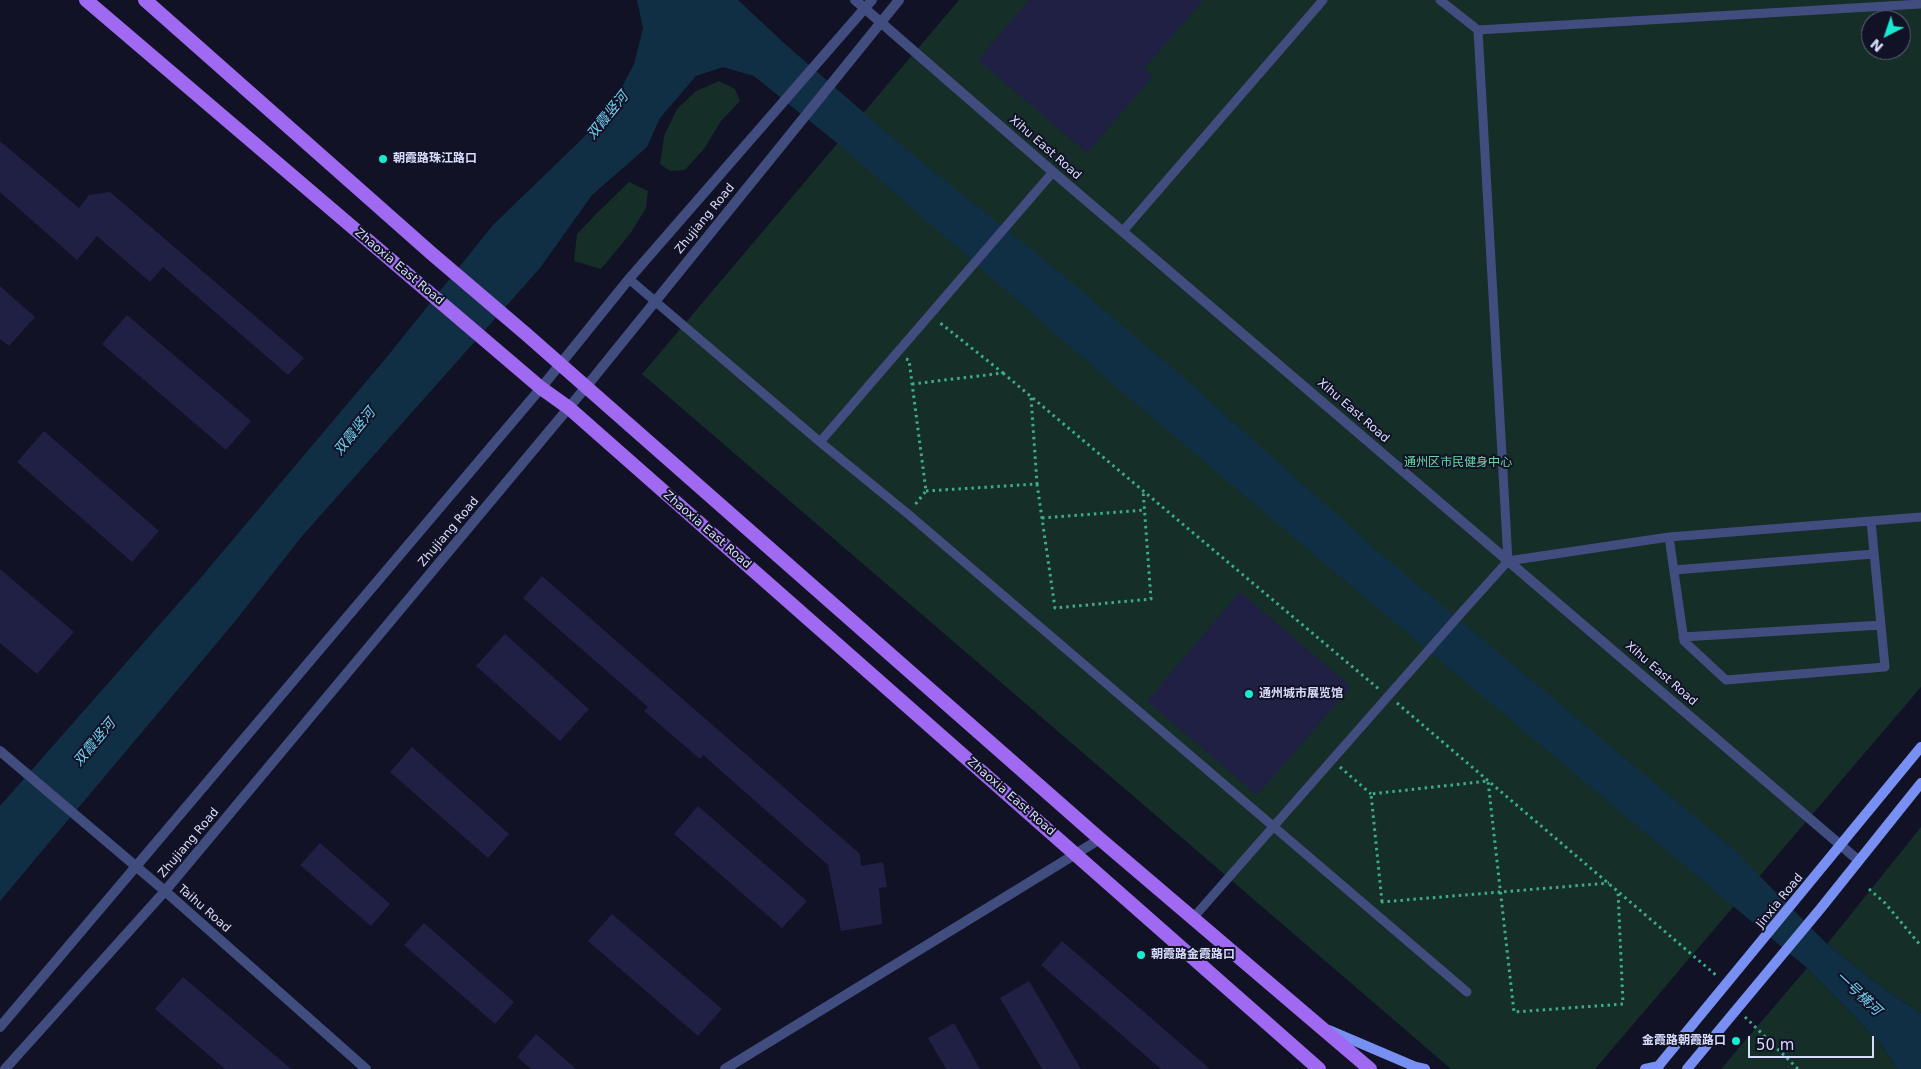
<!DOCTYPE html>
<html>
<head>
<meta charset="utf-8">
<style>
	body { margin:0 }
	#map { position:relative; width:1921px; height:1069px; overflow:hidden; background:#111225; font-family:"DejaVu Sans",sans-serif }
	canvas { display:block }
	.north { position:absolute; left:1861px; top:10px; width:50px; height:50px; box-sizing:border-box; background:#111225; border:1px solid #61637b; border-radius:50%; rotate:221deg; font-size:14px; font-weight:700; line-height:20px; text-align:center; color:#d8dcfc }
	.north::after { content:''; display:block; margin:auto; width:18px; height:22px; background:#16ead0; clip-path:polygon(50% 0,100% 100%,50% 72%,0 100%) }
	.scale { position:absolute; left:1748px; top:1036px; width:126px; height:22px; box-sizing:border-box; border:2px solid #d8dcfc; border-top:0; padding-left:6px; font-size:15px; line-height:18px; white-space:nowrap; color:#d8dcfc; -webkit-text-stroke:4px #111225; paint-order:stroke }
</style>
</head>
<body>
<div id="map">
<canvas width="1921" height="1069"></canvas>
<div class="north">N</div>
<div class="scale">50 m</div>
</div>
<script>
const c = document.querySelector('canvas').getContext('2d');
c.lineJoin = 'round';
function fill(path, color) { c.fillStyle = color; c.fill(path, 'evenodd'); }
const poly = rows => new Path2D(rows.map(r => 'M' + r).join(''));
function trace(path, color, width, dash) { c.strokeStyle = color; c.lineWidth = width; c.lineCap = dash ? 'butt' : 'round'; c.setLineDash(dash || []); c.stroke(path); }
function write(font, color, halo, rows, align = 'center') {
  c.font = font + ' "DejaVu Sans","Noto Sans SC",sans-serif'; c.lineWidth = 4; c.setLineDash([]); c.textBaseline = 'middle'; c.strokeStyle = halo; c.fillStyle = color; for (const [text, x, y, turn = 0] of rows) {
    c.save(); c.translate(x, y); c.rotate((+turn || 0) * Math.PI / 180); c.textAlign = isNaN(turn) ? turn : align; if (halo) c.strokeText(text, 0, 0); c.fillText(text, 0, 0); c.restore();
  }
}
fill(poly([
	[959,0,1921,0,1921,687,1595,1069,1451,1069,642,374],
	[1871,20,1901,20,1901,50,1871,50],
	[719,81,735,89,740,101,721,121,704,149,685,170,670,171,660,164,664,136,677,109,696,91],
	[629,182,648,191,646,208,630,234,601,269,574,261,577,234,597,213],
	[1921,827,1921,1013,1883,988,1827,944],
	[1807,968,1880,1043,1898,1069,1721,1069]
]), '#152e28');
fill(poly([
	[637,0,738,0,785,44,908,151,1047,262,1169,365,1381,554,1733,849,1827,944,1883,988,1921,1013,1921,1069,1898,1069,1880,1043,1807,968,1375,606,1121,391,847,151,754,76,723,67,696,76,660,118,647,147,592,195,540,268,303,535,232,625,0,901,0,806,198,581,386,358,493,225,582,139,613,104,634,64,643,28]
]), '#112f44');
fill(poly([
	[1029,0,1203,0,1144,69,1153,76,1087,153,978,60],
	[0,141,79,208,89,195,110,192,304,358,288,375,163,267,150,282,97,236,77,260,0,192],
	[0,286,35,317,9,346,0,339],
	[127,315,251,421,226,450,102,344],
	[44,431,159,531,132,562,17,462],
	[0,569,74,632,37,674,0,643],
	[542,576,860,854,861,866,883,862,887,887,879,888,882,924,841,931,828,865,703,755,700,759,644,711,648,707,523,598],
	[1240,592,1351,687,1257,795,1147,701],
	[505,634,589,709,560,741,476,666],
	[412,747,509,834,488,858,390,772],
	[698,806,807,901,782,928,674,834],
	[320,843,390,904,371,926,300,865],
	[612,914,722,1009,698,1036,588,941],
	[424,923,514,1002,495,1024,404,945],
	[1062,941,1210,1069,1161,1069,1041,965],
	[183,977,291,1069,225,1069,155,1009],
	[1029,981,1081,1069,1042,1069,1000,998],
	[954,1023,980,1069,946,1069,928,1038],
	[536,1034,576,1069,531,1069,517,1057]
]), '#1f2044');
trace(poly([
	[906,359,909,360,926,491,914,506],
	[1003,373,1380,690],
	[912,384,1003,373,939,322],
	[1037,484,1055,608,1151,599,1143,490],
	[926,491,1037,484,1031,397],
	[1042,518,1144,510],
	[1397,703,1717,976],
	[1340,767,1371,794],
	[1869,889,1885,903,1921,946],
	[1381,902,1609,883],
	[1382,902,1371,794,1488,781,1514,1012,1623,1004,1618,891],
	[1745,1017,1798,1069]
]), '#3bad8d', 3, [2.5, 4]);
trace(poly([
	[1440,0,1478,30],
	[1921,4,1478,30,1508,561,1669,537,1921,517],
	[1123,231,1323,0],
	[629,279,820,442,908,514,1467,992],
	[820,442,1053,172],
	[1669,537,1684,641,1726,680,1885,667,1871,521],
	[1674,570,1874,554],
	[1683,637,1881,625],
	[1193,918,1463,611,1508,561]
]), '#414c7f', 9);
trace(poly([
	[0,751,165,891,366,1069]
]), '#414c7f', 10);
trace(poly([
	[855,0,1053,172,1858,860],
	[0,1027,541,388,629,279,872,0],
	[5,1069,165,891,586,387,899,0],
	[725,1069,1100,839]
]), '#414c7f', 10);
trace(poly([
	[1329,1030,1416,1067,1425,1069],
	[1645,1069,1659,1066],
	[1656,1069,1921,747],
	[1687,1069,1821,908,1921,783]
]), '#7890f3', 10);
trace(poly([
	[86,0,541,388,569,408,1319,1069],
	[145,0,431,253,526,334,1100,839,1370,1069]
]), '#a069f2', 14);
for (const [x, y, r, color] of [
	[383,159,5,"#16ead0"],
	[1249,694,5,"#16ead0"],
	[1141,955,5,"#16ead0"],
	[1736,1041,5,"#16ead0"]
]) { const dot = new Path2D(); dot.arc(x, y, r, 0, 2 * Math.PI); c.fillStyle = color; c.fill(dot); trace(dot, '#111225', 2); }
write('12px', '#d8dcfc', '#111225', [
	["Xihu East Road",1045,148,41],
	["Zhujiang Road",705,219,-51],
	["Zhaoxia East Road",399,267,40],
	["Xihu East Road",1353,411,41],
	["Zhaoxia East Road",707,530,41],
	["Zhujiang Road",449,532,-50],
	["Xihu East Road",1661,674,41],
	["Zhaoxia East Road",1011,797,41],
	["Zhujiang Road",189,843,-50],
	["Jinxia Road",1780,901,-51],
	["Taihu Road",204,909,41]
]);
write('bold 12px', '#d8dcfc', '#111225', [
	["朝霞路珠江路口",393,159],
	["通州城市展览馆",1259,694],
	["朝霞路金霞路口",1151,955],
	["金霞路朝霞路口",1726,1041,"right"]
], 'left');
write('12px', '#6ad6a3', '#111225', [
	["通州区市民健身中心",1458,463]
]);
write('italic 14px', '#70d3f2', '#111225', [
	["双霞竖河",608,116,-51],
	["双霞竖河",355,432,-51],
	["双霞竖河",95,743,-50],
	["一号横河",1858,994,43]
]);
</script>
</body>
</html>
